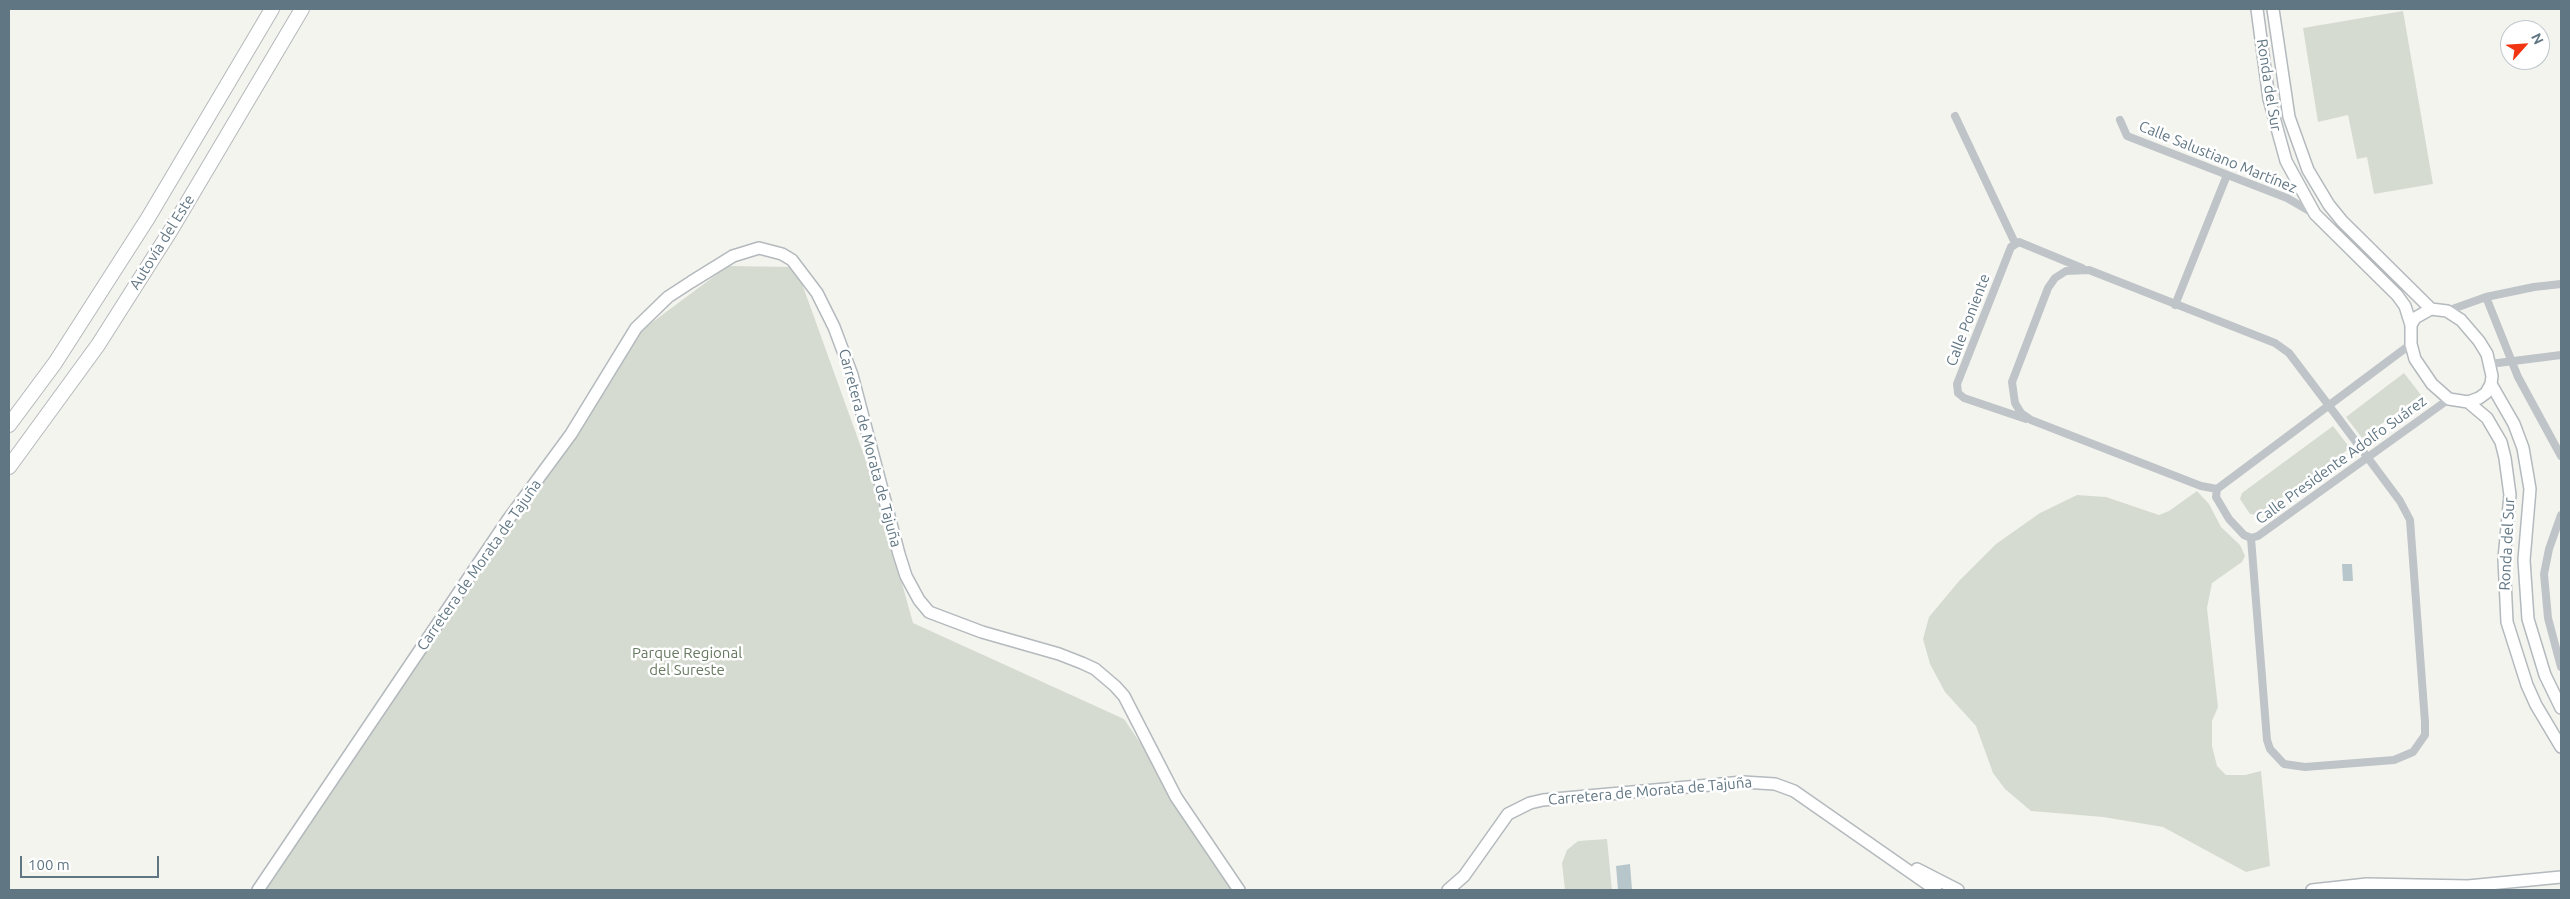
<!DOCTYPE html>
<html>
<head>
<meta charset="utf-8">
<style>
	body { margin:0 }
	#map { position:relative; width:2570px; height:899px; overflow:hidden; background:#f4f4ef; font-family:Ubuntu,sans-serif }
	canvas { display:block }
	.frame { position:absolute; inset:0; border:10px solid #607683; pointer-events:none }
	.north { position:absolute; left:2500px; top:20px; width:50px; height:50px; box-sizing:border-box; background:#fff; border:1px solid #bfc8cd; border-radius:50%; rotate:64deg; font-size:14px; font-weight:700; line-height:20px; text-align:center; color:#607683 }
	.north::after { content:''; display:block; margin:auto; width:18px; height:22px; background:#f13412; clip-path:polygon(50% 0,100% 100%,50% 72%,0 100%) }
	.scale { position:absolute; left:20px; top:856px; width:139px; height:22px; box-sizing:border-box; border:2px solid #607683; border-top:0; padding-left:6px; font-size:15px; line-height:18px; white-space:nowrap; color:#607683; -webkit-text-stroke:4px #fff; paint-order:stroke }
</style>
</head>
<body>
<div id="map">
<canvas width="2570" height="899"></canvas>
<div class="frame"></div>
<div class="north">N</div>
<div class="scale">100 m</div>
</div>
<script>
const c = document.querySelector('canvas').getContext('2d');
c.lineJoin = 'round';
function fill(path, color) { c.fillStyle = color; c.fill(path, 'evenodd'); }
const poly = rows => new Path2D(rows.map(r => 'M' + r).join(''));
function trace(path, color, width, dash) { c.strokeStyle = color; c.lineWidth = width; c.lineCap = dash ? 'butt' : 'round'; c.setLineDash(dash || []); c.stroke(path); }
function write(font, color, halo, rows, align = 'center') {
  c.font = font + ' Ubuntu,sans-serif'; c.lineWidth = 5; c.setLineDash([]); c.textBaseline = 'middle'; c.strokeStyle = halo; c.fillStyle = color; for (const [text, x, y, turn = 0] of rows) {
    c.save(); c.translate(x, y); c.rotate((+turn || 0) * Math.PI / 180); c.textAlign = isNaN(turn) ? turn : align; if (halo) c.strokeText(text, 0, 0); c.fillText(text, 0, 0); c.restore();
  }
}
fill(poly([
	[2403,11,2433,184,2374,194,2367,157,2357,159,2348,115,2318,122,2303,28],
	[728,266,796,267,875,486,913,623,1124,719,1240,890,257,890,627,341],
	[2404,373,2421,395,2362,438,2346,417],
	[2333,426,2350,448,2258,515,2250,514,2240,499,2242,493],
	[2197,491,2209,504,2221,527,2240,545,2245,556,2242,562,2212,583,2207,608,2218,707,2212,721,2212,746,2217,766,2226,775,2245,775,2261,771,2270,866,2246,872,2163,827,2103,817,2031,811,2005,789,1993,773,1976,726,1945,692,1930,664,1923,639,1929,617,1959,581,1996,544,2040,513,2077,495,2106,497,2159,515,2169,511],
	[1607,839,1612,890,1565,890,1562,863,1567,850,1578,841]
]), '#d5dbd0');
fill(poly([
	[2342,564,2352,564,2353,581,2343,581],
	[1630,864,1632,890,1618,890,1616,866]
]), '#b7c6ca');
const secondary = poly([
	[2257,9,2269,99,2286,161,2315,214,2397,295,2405,306,2411,325],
	[2273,9,2289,117,2308,170,2329,205,2342,221,2431,309],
	[2431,309,2447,311,2461,320,2479,341,2487,354,2492,376,2491,384,2486,393,2479,398,2468,402,2449,399,2432,384,2415,359,2411,344,2411,325,2415,318,2431,309],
	[2491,384,2514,424,2523,448,2530,489,2524,560,2528,619,2545,675,2561,708],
	[2468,402,2487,418,2501,442,2505,458,2510,495,2504,559,2507,622,2527,685,2536,705,2561,747],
	[1917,869,1958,890],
	[258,890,507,521,571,434,636,328,668,297,691,282,733,256,759,248,782,254,792,260,817,293,834,327,852,375,899,554,906,576,919,600,929,612,982,632,1059,654,1082,663,1095,669,1115,686,1124,696,1176,797,1239,890],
	[1448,890,1464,876,1508,814,1530,803,1543,800,1743,782,1775,784,1794,791,1936,890],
	[2312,890,2367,884,2468,886,2561,877]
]);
const motorway = poly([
	[9,425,55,363,148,218,272,9],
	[9,467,98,345,171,230,302,9]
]);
trace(secondary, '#b3b9bd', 14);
trace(motorway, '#b3b8ba', 16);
trace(poly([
	[1955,116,2015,243],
	[2120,120,2127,136,2287,198,2313,213],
	[2486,297,2518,377,2561,456],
	[2175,305,2227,175],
	[2447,311,2486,297,2534,287,2561,284],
	[2411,344,2217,489,2216,497,2229,519,2244,535,2251,538,2258,536,2449,399],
	[2490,364,2561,355],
	[2026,419,1964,398,1958,393,1957,384,2011,247,2019,242,2082,268],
	[2217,489,2201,486,2031,420,2021,413,2015,403,2012,382,2048,288,2055,278,2066,271,2089,270,2275,343,2289,353,2336,415,2400,501,2410,520,2425,722,2425,735,2413,752,2394,760,2305,767,2284,764,2270,749,2267,740,2251,538],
	[2561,515,2549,549,2544,574,2548,618,2561,667]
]), '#bec4c7', 8);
trace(secondary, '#fff', 11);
trace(motorway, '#fff', 14);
write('15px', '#607683', '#fff', [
	["Ronda del Sur",2269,85,81],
	["Calle Salustiano Martínez",2218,157,22],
	["Autovía del Este",162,242,-58],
	["Calle Poniente",1968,320,-69],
	["Carretera de Morata de Tajuña",870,448,75],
	["Calle Presidente Adolfo Suárez",2341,460,-36],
	["Ronda del Sur",2507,544,-87],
	["Carretera de Morata de Tajuña",479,565,-55],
	["Carretera de Morata de Tajuña",1650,791,-5]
]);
write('15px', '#677960', '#fff', [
	["Parque Regional",687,653],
	["del Sureste",687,670]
]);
</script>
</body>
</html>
